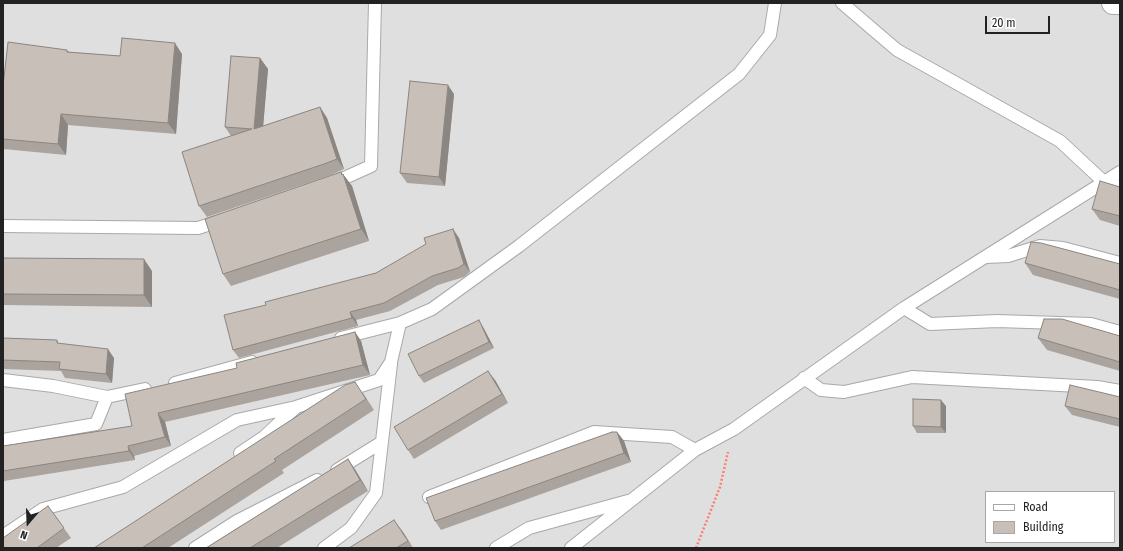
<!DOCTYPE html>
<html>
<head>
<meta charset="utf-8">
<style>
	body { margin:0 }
	#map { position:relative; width:1123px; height:551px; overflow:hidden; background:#f2efe9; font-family:"Fira Sans Condensed",sans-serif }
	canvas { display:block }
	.frame { position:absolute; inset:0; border:4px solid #222; pointer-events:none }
	.legend { position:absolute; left:985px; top:491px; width:130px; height:52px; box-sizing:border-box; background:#fff; border:1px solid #a7a7a7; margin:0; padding:5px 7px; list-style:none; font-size:12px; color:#222 }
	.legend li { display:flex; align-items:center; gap:8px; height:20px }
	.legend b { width:20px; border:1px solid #a7a7a7 }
	.north { position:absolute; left:8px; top:503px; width:40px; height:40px; -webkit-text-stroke:3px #fff; paint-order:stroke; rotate:199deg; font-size:11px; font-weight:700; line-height:16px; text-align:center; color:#222 }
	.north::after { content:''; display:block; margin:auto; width:14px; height:18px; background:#222; clip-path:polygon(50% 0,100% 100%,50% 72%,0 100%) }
	.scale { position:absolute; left:985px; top:16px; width:65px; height:18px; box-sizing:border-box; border:2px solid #222; border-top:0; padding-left:5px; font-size:12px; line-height:14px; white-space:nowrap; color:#222; -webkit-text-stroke:3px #fff; paint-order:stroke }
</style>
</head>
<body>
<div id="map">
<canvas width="1123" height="551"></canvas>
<div class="frame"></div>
<ul class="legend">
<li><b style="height:5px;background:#fff"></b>Road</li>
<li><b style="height:11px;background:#c7bfb8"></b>Building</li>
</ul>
<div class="north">N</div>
<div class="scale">20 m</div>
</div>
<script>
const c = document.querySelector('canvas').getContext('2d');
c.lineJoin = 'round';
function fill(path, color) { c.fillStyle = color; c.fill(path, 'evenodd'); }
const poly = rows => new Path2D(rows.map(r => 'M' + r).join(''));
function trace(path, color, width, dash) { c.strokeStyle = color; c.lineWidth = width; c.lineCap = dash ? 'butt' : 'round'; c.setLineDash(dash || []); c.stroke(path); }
fill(poly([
	[3,3,1120,3,1120,548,3,548],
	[986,492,1114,492,1114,542,986,542]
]), '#e0dfdf');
const service = poly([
	[842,3,897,50,1060,141,1105,183,1120,187],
	[331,184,371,166,375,3],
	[3,226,198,228,223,220],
	[986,257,1008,256,1040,246,1063,248,1120,263],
	[904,308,930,324,997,321,1091,324,1120,332],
	[341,338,400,323,432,309,519,246,739,74,770,35,775,3],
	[804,378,821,390,844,392,912,377,1097,387,1120,391],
	[3,380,53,386,107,397,145,389],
	[175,383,252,362],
	[3,440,96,424,107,397],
	[240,453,264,437,295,408],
	[337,470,382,442],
	[429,497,594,432,672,437,695,450],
	[3,536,43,509,123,487,237,420,296,407,379,380,391,362,400,323],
	[195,548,237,521,317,480],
	[324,548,351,528,376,493,391,364],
	[496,548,529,528,628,501],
	[571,548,695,450,734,429,904,308,1120,172]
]);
const tertiary = poly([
	[1113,3,1120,3]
]);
trace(service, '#a9a9a9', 14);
trace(tertiary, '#a9a9a9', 24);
trace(poly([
	[696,548,720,487,728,452]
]), '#fa8072', 2.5, [2, 2]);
trace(service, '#fff', 12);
trace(tertiary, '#fff', 22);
fill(poly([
	[67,50,69,52,120,56,182,54,176,134,68,125,66,155,3,149,3,86],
	[260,58,268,69,263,126,320,107,327,118,344,169,331,175,207,217,199,206,231,136,225,127],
	[454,94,445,186,407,183,400,173],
	[341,172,352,186,369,241,231,286,223,274],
	[1120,187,1120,226,1100,220,1092,209],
	[459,238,470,272,464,277,438,285,390,311,356,320,358,326,239,358,233,350,266,305,376,273],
	[3,258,152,271,152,307,3,305],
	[1025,263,1120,264,1120,299,1033,275],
	[483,327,494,348,424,383,419,376],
	[355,332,361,341,370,375,165,422,171,446,134,456,135,460,4,481,3,480,3,446,132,426,237,368],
	[1120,336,1120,371,1047,350,1038,338],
	[3,338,57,340,59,344,114,358,112,383,65,378,61,371,3,369],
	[495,380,508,403,414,459,408,450],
	[363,393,374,410,282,470,284,473,168,548,94,548],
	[1120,397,1120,427,1072,415,1065,406],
	[946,406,946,433,917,433,913,426],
	[617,432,624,441,631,462,441,530,435,521],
	[348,459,356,471,368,491,277,548,206,548],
	[48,506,71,538,56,548,3,548],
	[403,532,413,548,349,548]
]), '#aba49e');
fill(poly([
	[175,43,182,54,176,134,168,123],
	[260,58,268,69,262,140,254,129],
	[448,85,454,94,445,186,439,177],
	[320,107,327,118,344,169,337,159],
	[61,114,68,125,66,155,58,144],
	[341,172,344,177,343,174,352,186,369,241,361,229],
	[453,229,459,238,470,272,464,264],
	[144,259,152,271,152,307,144,295],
	[350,312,356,320,358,326,352,318],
	[479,320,483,327,494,348,489,342],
	[355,332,361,341,370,375,363,365],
	[108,349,114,358,112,383,106,374],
	[488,371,495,380,508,403,502,394],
	[941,400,946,406,946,433,941,427],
	[158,413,165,422,171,446,165,437],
	[617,432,624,441,631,462,624,453],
	[128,446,134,456,135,460,129,451],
	[348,459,356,471,368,491,360,480],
	[394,520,403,532,413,548,408,541]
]), '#8b8681');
const building = poly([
	[122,38,175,43,168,123,61,114,58,144,3,139,3,86,8,42,67,50,67,52,120,56,122,38],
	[231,56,260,58,254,129,320,107,337,159,324,164,199,206,182,152,252,129,225,127,231,56],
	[410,81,448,85,439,177,400,173,410,81],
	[341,172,342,175,343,174,361,229,223,274,205,219,341,172],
	[1100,181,1120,187,1120,216,1092,209,1100,181],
	[453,229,464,264,458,268,432,276,384,303,350,312,352,318,233,350,224,315,266,305,265,302,376,273,426,244,424,238,453,229],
	[1031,242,1041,243,1120,264,1120,290,1025,263,1031,242],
	[3,258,144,259,144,295,3,294,3,258],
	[1044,319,1062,319,1120,336,1120,362,1038,338,1044,319],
	[479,320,489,342,419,376,408,354,479,320],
	[355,332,363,365,158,413,165,437,128,446,129,451,3,471,3,446,132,426,125,394,237,368,236,363,355,332],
	[3,338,57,340,57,343,108,349,106,374,59,369,60,362,3,360,3,338],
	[488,371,502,394,408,450,394,427,488,371],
	[355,382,366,399,274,459,276,461,142,548,94,548,345,385,355,382],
	[1070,385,1120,397,1120,419,1065,406,1070,385],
	[913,399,941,400,941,427,913,426,913,399],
	[612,432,617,432,624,453,435,521,426,498,612,432],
	[348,459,360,480,250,548,206,548,348,459],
	[48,506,64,528,37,548,3,548,3,538,48,506],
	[394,520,408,541,396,548,349,548,394,520]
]);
fill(building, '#c7bfb8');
trace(building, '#8b8681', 1);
</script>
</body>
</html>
